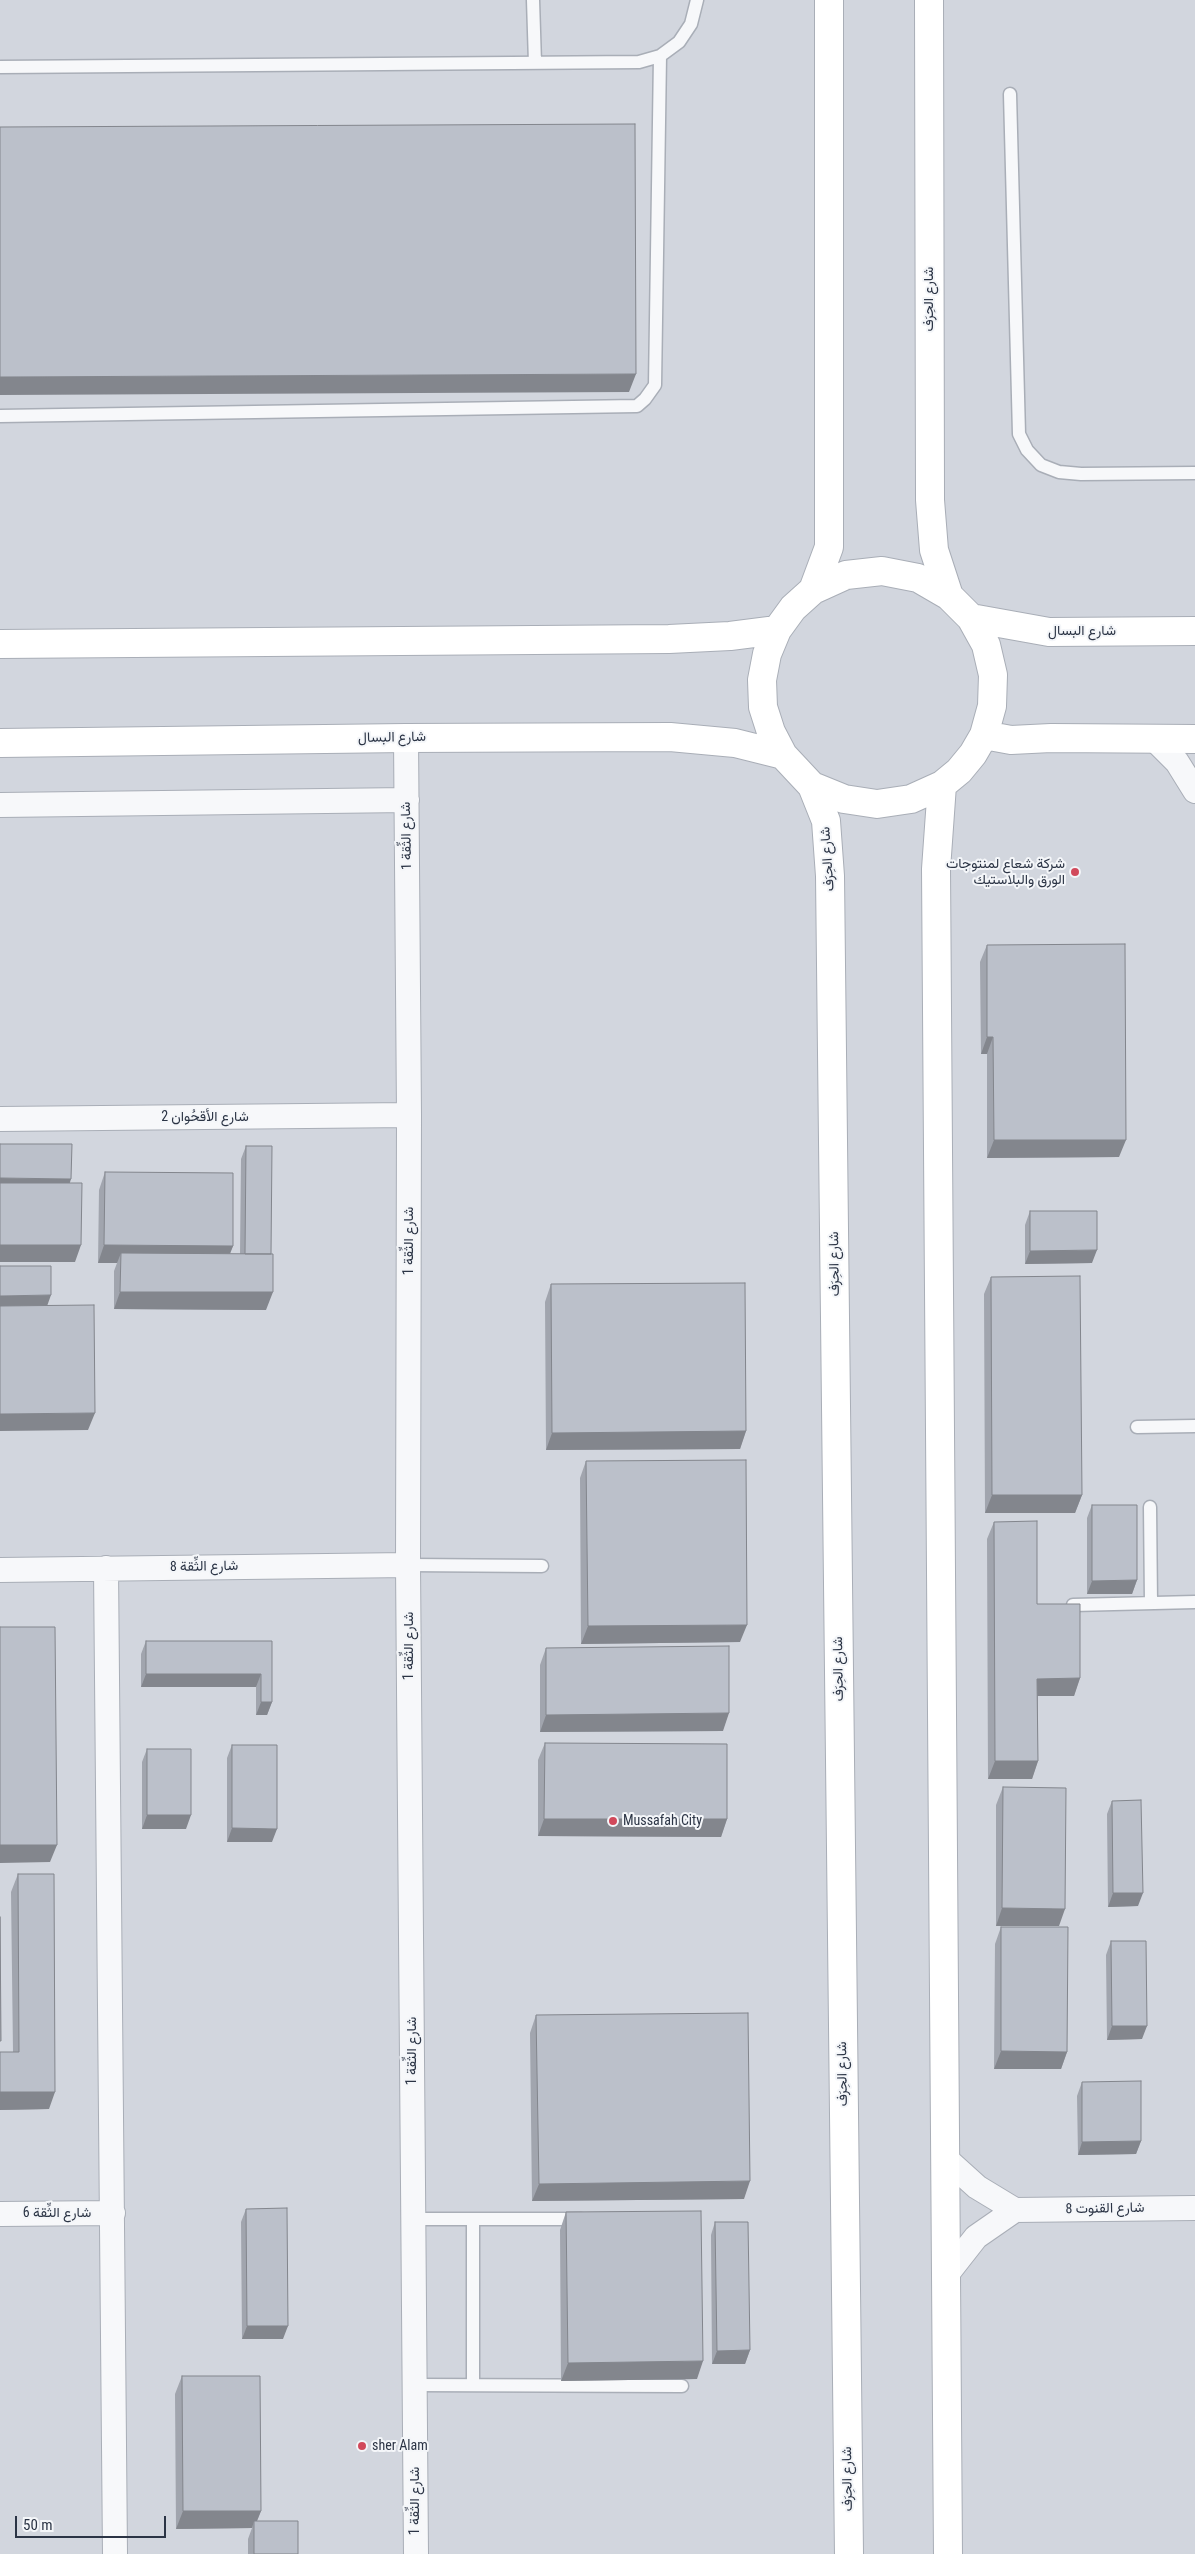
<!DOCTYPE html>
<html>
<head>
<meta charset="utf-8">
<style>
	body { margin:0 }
	#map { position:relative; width:1195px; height:2554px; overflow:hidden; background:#e4e7ec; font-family:"Roboto Condensed",sans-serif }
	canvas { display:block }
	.scale { position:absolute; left:15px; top:2516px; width:151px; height:22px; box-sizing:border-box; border:2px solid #2b3445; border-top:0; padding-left:6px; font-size:15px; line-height:18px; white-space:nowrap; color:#2b3445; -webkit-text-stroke:4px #f4f6f9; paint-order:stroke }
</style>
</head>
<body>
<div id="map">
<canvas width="1195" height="2554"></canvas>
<div class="scale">50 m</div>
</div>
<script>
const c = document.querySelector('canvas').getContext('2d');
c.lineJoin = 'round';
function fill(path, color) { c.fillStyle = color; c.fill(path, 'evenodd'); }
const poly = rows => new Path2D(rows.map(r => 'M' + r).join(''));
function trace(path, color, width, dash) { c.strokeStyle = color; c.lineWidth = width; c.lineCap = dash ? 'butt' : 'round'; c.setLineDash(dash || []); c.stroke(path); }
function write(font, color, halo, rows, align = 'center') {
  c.font = font + ' "Roboto Condensed",Vazirmatn,sans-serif'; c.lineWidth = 4; c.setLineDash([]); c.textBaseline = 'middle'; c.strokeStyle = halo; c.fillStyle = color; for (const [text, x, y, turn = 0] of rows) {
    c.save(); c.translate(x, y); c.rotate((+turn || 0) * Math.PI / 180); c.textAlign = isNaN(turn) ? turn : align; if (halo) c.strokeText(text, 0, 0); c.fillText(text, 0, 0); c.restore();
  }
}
fill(poly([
	[0,0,1195,0,1195,2554,0,2554]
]), '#d2d6de');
const lane = poly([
	[533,0,535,63],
	[0,67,639,62,660,56,679,42,691,24,697,0],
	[1010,94,1019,434,1027,450,1041,465,1059,472,1081,474,1195,473],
	[0,416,637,406,645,399,655,385,660,56],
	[1137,1427,1195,1426],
	[1150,1507,1151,1603],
	[408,1565,542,1566],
	[1073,1605,1195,1602],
	[413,2219,581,2219],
	[415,2385,682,2386],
	[473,2385,473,2219]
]);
const street = poly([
	[406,738,409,1115,408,1565,416,2554],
	[1153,738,1177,762,1195,791],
	[0,805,407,800],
	[0,1119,409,1115],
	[106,1568,115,2554],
	[0,1570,408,1565],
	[946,2159,977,2187,1015,2210,1195,2208],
	[0,2214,113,2213],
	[947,2274,976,2237,1015,2210]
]);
const secondary = poly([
	[929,0,930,500,934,550,949,596,971,618,986,645,993,675,992,706,984,735,973,754,959,771,942,785,911,799,877,804,844,799,812,786,783,755,771,732,763,707,762,680,767,654,777,630,793,608,813,590,846,575,882,571,918,578,949,596],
	[813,590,829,547,829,0],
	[971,618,1049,632,1195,631],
	[0,644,669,639,730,636,777,630],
	[984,735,1011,740,1051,738,1195,739],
	[0,743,406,738,670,737,735,743,783,755],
	[942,785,936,869,948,2554],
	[812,786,826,821,830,876,849,2554]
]);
trace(lane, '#a9aeb7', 15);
trace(street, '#a9aeb7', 26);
trace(secondary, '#a9aeb7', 30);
trace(lane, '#f7f8fa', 12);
trace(street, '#f7f8fa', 24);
trace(secondary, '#fff', 28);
fill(poly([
	[987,945,1119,1157,987,1158,987,1054,981,1054,980,962],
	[246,1146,266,1310,114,1309,114,1271,117,1263,98,1263,99,1190,105,1172,233,1246,230,1254,240,1254,241,1159],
	[1030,1211,1092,1263,1025,1264,1025,1225],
	[991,1277,1082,1495,1075,1513,985,1513,984,1294],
	[551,1284,746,1431,740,1449,546,1450,545,1302],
	[586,1461,740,1642,581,1644,580,1478],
	[1092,1505,1137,1580,1132,1594,1087,1594,1087,1518],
	[994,1522,1037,1604,1080,1678,1074,1696,1038,1696,1038,1761,1032,1779,988,1779,987,1539],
	[146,1641,272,1641,272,1702,267,1715,256,1715,256,1687,141,1687,141,1654],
	[546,1648,723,1731,540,1732,540,1665],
	[545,1743,727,1819,721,1837,538,1836,538,1760],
	[232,1745,272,1842,227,1842,227,1758],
	[147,1749,186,1829,142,1829,142,1762],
	[1003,1787,1059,1926,996,1926,996,1805],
	[1112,1801,1138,1906,1108,1907,1107,1814],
	[18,1874,49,2109,0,2110,0,2052,13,2052,11,1892],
	[1001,1927,1067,2052,1061,2069,994,2069,995,1944],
	[1111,1941,1142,2039,1107,2040,1106,1955],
	[536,2015,744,2199,532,2201,530,2033],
	[1082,2082,1141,2141,1136,2154,1078,2155,1077,2096],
	[246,2209,283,2339,242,2339,241,2222],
	[566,2212,697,2379,561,2381,560,2230],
	[715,2222,750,2350,745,2364,712,2364,711,2235],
	[182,2376,261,2511,257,2521,298,2554,248,2554,248,2539,252,2528,176,2529,175,2394]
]), '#a1a5ae');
fill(poly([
	[636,374,629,392,0,395,0,377],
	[987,1037,993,1037,987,1054,981,1054],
	[994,1140,1126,1140,1119,1157,987,1158],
	[0,1178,71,1179,67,1192,0,1192],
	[0,1245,81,1245,75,1262,0,1262],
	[104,1245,233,1246,226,1263,121,1253,117,1263,98,1263],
	[1097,1250,1092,1263,1025,1264,1030,1251],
	[120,1292,273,1292,266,1310,114,1309],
	[51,1295,46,1309,0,1309,0,1296],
	[95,1413,88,1430,0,1431,0,1414],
	[746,1431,740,1449,546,1450,552,1433],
	[992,1495,1082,1495,1075,1513,985,1513],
	[1137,1580,1132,1594,1087,1594,1092,1581],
	[747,1625,740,1642,581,1644,588,1626],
	[146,1674,261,1674,256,1687,141,1687],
	[1080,1678,1074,1696,1031,1696,1037,1679],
	[261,1702,272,1702,267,1715,256,1715],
	[729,1713,723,1731,540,1732,546,1715],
	[995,1761,1038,1761,1032,1779,988,1779],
	[147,1815,191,1815,186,1829,142,1829],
	[544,1819,727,1819,721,1837,538,1836],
	[232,1828,277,1829,272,1842,227,1842],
	[0,1845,57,1845,50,1862,0,1863],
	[1113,1893,1143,1893,1138,1906,1108,1907],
	[1002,1908,1065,1909,1059,1926,996,1926],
	[1112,2026,1147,2026,1142,2039,1107,2040],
	[1001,2051,1067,2052,1061,2069,994,2069],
	[0,2092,55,2092,49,2109,0,2110],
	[1141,2141,1136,2154,1078,2155,1082,2142],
	[750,2181,744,2199,532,2201,539,2184],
	[247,2326,288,2326,283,2339,242,2339],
	[750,2350,745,2364,712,2364,717,2351],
	[703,2361,697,2379,561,2381,568,2363],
	[183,2511,261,2511,254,2528,254,2521,252,2528,176,2529]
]), '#83868d');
const building = poly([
	[635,124,636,374,0,377,0,127,635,124],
	[1125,944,1126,1140,994,1140,993,1037,987,1037,987,945,1125,944],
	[0,1144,72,1144,71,1179,0,1178,0,1144],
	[246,1146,272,1146,271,1254,245,1254,246,1146],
	[105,1172,233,1173,233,1246,104,1245,105,1172],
	[0,1183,82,1183,81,1245,0,1245,0,1183],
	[1030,1211,1097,1211,1097,1250,1030,1251,1030,1211],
	[121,1253,273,1254,273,1292,120,1292,121,1253],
	[0,1266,51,1266,51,1295,0,1296,0,1266],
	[1080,1276,1082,1495,992,1495,991,1277,1080,1276],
	[745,1283,746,1431,552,1433,551,1284,745,1283],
	[94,1305,95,1413,0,1414,0,1306,94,1305],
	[746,1460,747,1625,588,1626,586,1461,746,1460],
	[1092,1505,1137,1505,1137,1580,1092,1581,1092,1505],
	[1037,1521,1037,1604,1080,1604,1080,1678,1037,1679,1038,1761,995,1761,994,1522,1037,1521],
	[0,1627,55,1627,57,1845,0,1845,0,1627],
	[146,1641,272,1641,272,1702,261,1702,261,1674,146,1674,146,1641],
	[729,1646,729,1713,546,1715,546,1648,729,1646],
	[545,1743,727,1744,727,1819,544,1819,545,1743],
	[232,1745,277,1745,277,1829,232,1828,232,1745],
	[147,1749,191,1749,191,1815,147,1815,147,1749],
	[1003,1787,1066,1788,1065,1909,1002,1908,1003,1787],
	[1141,1800,1143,1893,1113,1893,1112,1801,1141,1800],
	[18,1874,54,1874,55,2092,0,2092,0,2052,19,2052,18,1874],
	[0,1917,1,2041,0,2041,0,1917],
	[1001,1927,1068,1927,1067,2052,1001,2051,1001,1927],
	[1111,1941,1146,1941,1147,2026,1112,2026,1111,1941],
	[748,2013,750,2181,539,2184,536,2015,748,2013],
	[1141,2081,1141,2141,1082,2142,1082,2082,1141,2081],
	[287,2208,288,2326,247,2326,246,2209,287,2208],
	[701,2211,703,2361,568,2363,566,2212,701,2211],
	[715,2222,748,2222,750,2350,717,2351,715,2222],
	[182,2376,260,2376,261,2511,183,2511,182,2376],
	[254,2521,298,2521,298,2554,254,2554,254,2521]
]);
fill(building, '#bbc0ca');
trace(building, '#83868d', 1);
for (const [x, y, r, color] of [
	[1075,872,5,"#d1495b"],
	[613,1821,5,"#d1495b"],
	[362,2446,5,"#d1495b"]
]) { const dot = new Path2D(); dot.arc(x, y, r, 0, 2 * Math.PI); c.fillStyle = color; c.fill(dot); trace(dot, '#f4f6f9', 2); }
write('14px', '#2b3445', '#f4f6f9', [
	["شارع الحِرَف",929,299,-90],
	["شارع البسال",1082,631],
	["شارع البسال",392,738,-1],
	["شارع الثِّقة 1",407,836,-91],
	["شارع الحِرَف",828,859,-94],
	["شارع الأقحُوان 2",205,1117],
	["شارع الثِّقة 1",409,1241,-90],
	["شارع الحِرَف",835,1264,-91],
	["شارع الثِّقة 8",204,1567,-1],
	["شارع الثِّقة 1",409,1646,-90],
	["شارع الحِرَف",839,1669,-91],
	["شارع الثِّقة 1",412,2051,-90],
	["شارع الحِرَف",843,2074,-91],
	["شارع القنوت 8",1105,2209,-1],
	["شارع الثِّقة 6",57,2213],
	["شارع الحِرَف",848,2479,-91],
	["شارع الثِّقة 1",415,2501,-90]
]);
write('14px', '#2b3445', '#f4f6f9', [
	["شركة شعاع لمنتوجات",1065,864,"right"],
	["الورق والبلاستيك",1065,880,"right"],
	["Mussafah City",623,1821],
	["sher Alam",372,2446]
], 'left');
</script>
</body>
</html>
